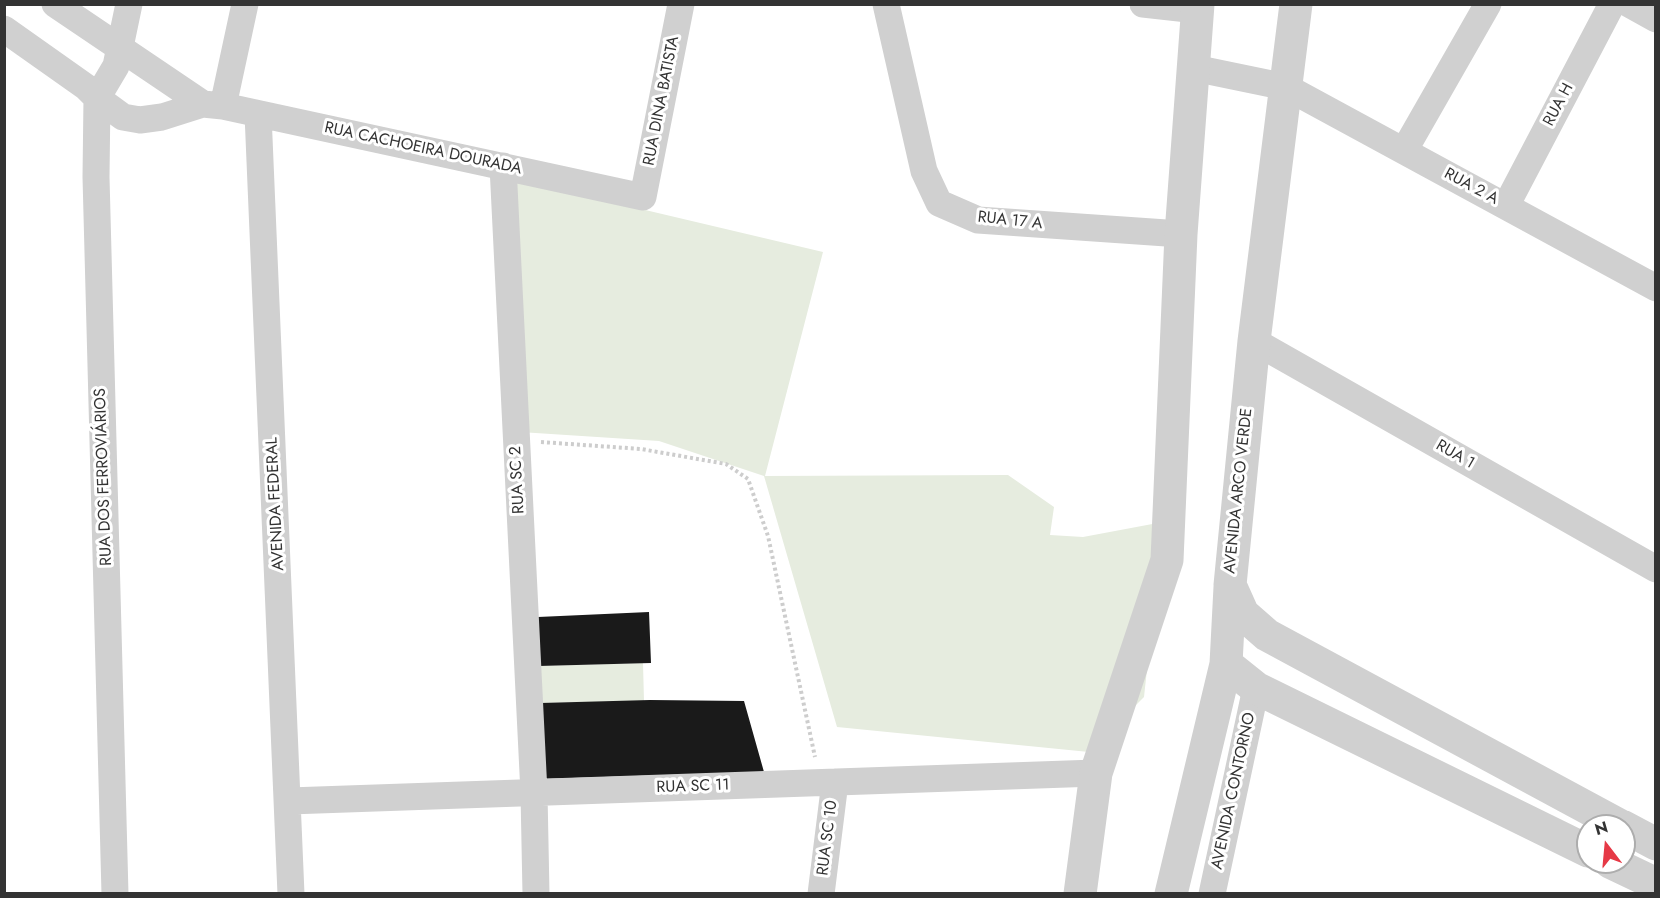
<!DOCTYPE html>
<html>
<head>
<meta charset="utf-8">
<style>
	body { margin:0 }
	#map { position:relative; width:1660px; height:898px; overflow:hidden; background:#fff; font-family:Jost,sans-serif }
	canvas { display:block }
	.frame { position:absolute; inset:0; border:6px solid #333; pointer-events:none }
	.north { position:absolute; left:1576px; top:814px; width:60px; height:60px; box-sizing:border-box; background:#fff; border:2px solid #adadad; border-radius:50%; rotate:344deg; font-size:16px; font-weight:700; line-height:24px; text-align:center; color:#333 }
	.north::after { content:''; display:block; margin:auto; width:21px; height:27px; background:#e63946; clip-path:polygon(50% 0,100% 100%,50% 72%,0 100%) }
</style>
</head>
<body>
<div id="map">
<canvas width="1660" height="898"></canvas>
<div class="frame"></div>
<div class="north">N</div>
</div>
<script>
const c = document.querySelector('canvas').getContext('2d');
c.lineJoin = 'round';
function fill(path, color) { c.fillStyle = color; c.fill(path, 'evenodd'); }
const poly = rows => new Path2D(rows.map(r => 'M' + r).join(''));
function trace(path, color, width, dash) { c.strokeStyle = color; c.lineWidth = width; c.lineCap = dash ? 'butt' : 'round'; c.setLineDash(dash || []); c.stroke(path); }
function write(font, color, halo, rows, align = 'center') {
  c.font = font + ' Jost,sans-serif'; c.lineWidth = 6; c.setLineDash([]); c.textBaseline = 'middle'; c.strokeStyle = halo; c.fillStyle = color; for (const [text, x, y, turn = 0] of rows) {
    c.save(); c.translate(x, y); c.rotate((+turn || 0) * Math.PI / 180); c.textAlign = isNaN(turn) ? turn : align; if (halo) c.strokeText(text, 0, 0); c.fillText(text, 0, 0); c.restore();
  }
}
fill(poly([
	[514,179,823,252,765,476,1008,475,1054,507,1050,535,1083,537,1163,522,1144,697,1089,752,837,727,764,476,659,441,520,432],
	[643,663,644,701,540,703,539,666]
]), '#e6ecdf');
fill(poly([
	[649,612,651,663,539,666,538,617],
	[650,700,744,701,764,772,540,779,540,703]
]), '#1a1a1a');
trace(poly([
	[541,442,641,449,726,464,748,479,768,536,815,757]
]), '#cdcdcd', 4, [3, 3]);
trace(poly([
	[55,4,203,104],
	[886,4,924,171,939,203,978,220,1181,234],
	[1143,4,1197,10],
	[1629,4,1656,19],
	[4,29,86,87,97,98,123,117,140,120,162,117,203,104,223,106,643,197,681,4],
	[1194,68,1286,87,1656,288],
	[223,106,245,4],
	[258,114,291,894],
	[1404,151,1488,4],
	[503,166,534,793,536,894],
	[1506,206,1612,4],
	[1254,341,1656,569],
	[289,801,1096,773],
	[115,894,96,177,97,98,116,66,129,4],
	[821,894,835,782],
	[1212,894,1256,688]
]), '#d0d0d0', 27);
trace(poly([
	[1296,4,1254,341,1230,585,1243,614,1267,635,1621,826],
	[1226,664,1256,688,1588,851],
	[1624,827,1656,844],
	[1610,862,1656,884],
	[1080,894,1096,773,1167,560,1181,234,1198,4],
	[1171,894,1226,664,1230,587]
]), '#d0d0d0', 33);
write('16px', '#333', '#fff', [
	["RUA DINA BATISTA",662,101,-79],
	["RUA H",1559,105,-62],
	["RUA CACHOEIRA DOURADA",423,149,12],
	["RUA 2 A",1471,187,28],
	["RUA 17 A",1010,221,6],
	["RUA 1",1455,455,30],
	["RUA DOS FERROVIÁRIOS",104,477,-92],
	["RUA SC 2",518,480,-93],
	["AVENIDA ARCO VERDE",1239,491,-84],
	["AVENIDA FEDERAL",276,504,-93],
	["RUA SC 11",693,787,-2],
	["AVENIDA CONTORNO",1234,791,-78],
	["RUA SC 10",828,838,-83]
]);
</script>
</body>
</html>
